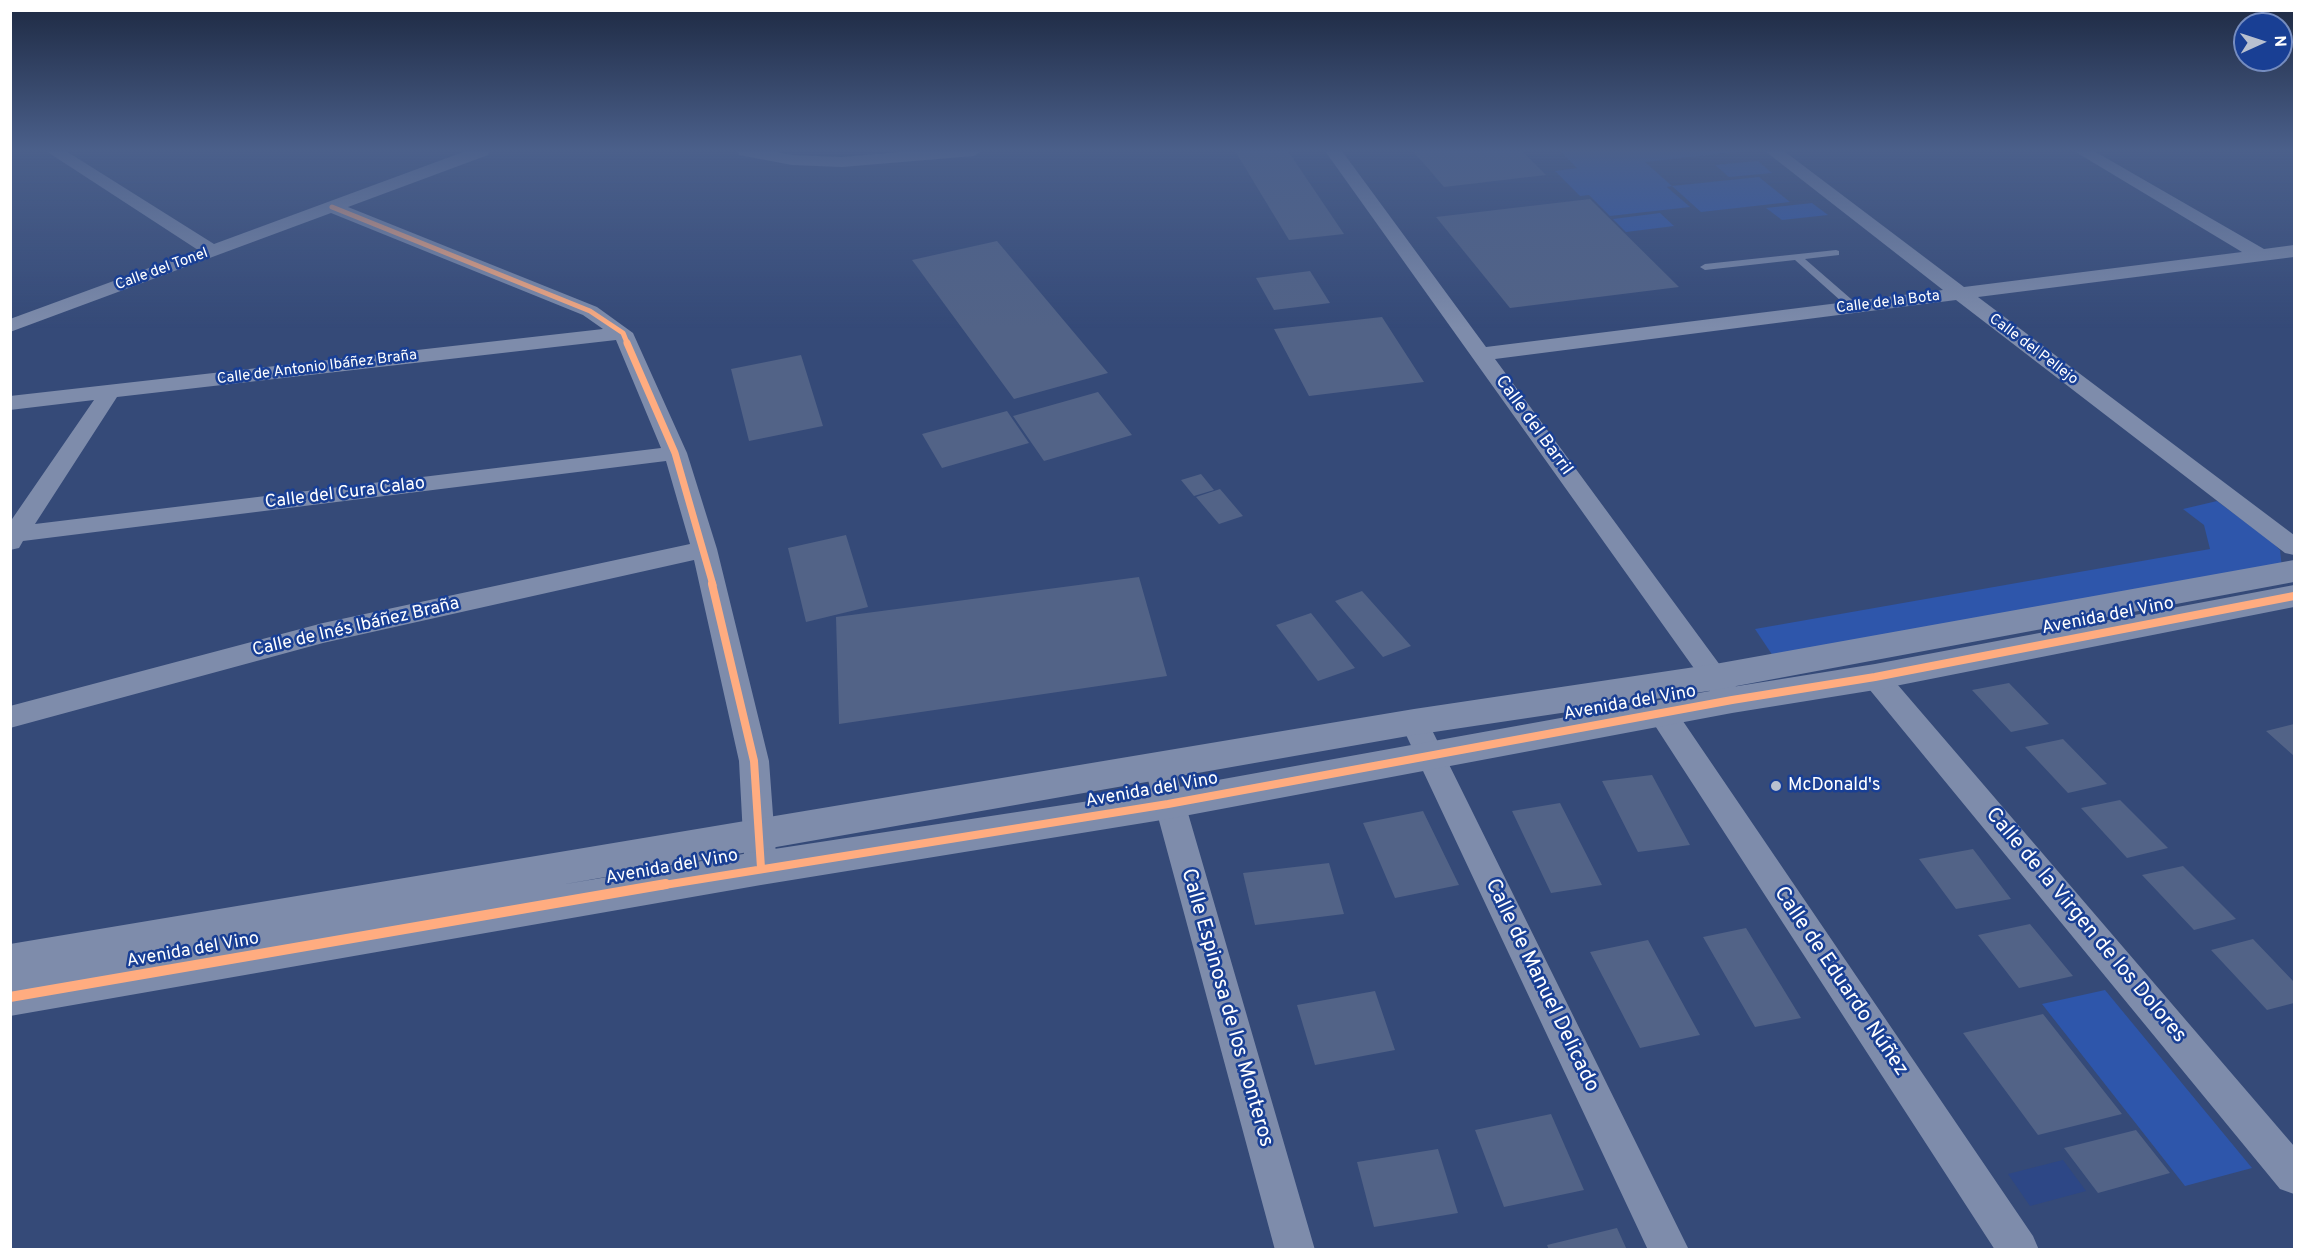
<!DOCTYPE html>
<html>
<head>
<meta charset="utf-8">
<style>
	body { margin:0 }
	#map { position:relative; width:2305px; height:1260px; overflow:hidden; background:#354a78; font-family:Overpass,sans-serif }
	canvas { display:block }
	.frame { position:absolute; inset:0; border:12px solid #fff; pointer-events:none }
	.north { position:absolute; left:2233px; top:12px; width:60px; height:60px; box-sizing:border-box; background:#193f94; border:2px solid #758cbf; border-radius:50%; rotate:87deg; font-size:16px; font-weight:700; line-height:24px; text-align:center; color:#fff }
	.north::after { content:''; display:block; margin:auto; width:21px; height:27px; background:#b8c0d0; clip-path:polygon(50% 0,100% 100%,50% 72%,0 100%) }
</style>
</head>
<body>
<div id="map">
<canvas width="2305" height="1260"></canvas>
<div class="frame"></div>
<div class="north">N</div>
</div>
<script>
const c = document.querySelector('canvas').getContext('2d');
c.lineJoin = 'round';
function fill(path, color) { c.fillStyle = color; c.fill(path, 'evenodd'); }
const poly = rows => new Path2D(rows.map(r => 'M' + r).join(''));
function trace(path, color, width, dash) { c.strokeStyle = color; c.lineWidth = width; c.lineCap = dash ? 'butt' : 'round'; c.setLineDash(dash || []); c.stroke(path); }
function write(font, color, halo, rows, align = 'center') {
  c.font = font + ' Overpass,sans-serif'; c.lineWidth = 5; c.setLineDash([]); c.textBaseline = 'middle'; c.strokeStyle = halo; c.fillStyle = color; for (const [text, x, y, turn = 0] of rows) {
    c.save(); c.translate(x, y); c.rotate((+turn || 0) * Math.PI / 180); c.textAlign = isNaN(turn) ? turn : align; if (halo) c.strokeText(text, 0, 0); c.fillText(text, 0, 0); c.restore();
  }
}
fill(poly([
	[1560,151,1745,151,1645,162,1672,186,1759,177,1790,202,1701,212,1672,186,1667,187,1690,207,1610,216,1589,195,1580,196,1555,171,1577,168],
	[1758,161,1772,173,1729,177,1715,165],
	[1812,203,1828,215,1782,220,1766,208],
	[1660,213,1674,226,1626,232,1613,219],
	[2217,501,2271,541,2280,550,2282,568,1773,656,1755,629,2210,549,2204,525,2183,509],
	[2105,990,2252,1168,2185,1186,2042,1004]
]), '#2e56ab');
fill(poly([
	[2063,1160,2086,1191,2030,1206,2008,1174]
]), '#2d4786');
fill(poly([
	[1235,151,1288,151,1344,234,1289,240],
	[1413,151,1522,151,1546,175,1444,187],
	[1590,199,1679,287,1510,308,1436,217],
	[997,241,1108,373,1014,399,912,260],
	[1310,271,1330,303,1274,310,1256,278],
	[1382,317,1424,382,1309,396,1274,329],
	[801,355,823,426,749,441,731,369],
	[1098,392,1132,435,1044,461,1013,416],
	[1007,411,1029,443,942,468,922,434],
	[1201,474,1214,490,1194,496,1181,480],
	[1220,489,1243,516,1219,524,1196,497],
	[846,535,868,607,806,622,788,548],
	[1139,577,1167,676,839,724,836,617],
	[1362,591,1411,646,1383,657,1335,601],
	[1311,613,1355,668,1318,681,1276,625],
	[2009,683,2049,724,2011,732,1972,690],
	[2294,724,2294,756,2266,731],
	[2063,739,2107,784,2068,793,2025,747],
	[1652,775,1690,845,1638,852,1602,781],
	[2120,800,2168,848,2127,858,2081,808],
	[1560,803,1602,885,1551,893,1512,811],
	[1423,811,1459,885,1395,898,1363,823],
	[1973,849,2011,899,1956,909,1919,859],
	[1329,863,1344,914,1255,925,1243,873],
	[2183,866,2236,919,2194,930,2142,875],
	[2030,924,2073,976,2019,988,1978,935],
	[1746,928,1801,1018,1755,1027,1703,937],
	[2253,939,2294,982,2294,1003,2267,1010,2211,950],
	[1648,940,1700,1035,1640,1048,1590,952],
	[1375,991,1395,1050,1315,1065,1297,1005],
	[2043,1014,2122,1114,2038,1135,1963,1033],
	[1551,1114,1584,1190,1504,1207,1475,1130],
	[2136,1130,2170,1173,2098,1193,2064,1148],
	[1438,1149,1458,1213,1374,1227,1357,1162],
	[1617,1228,1627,1250,1549,1250,1547,1245]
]), '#526387');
fill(poly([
	[1836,250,1839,251,1839,255,1805,259,1858,305,1858,309,1850,309,1795,260,1705,270,1700,267,1705,264,1836,250]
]), '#7e8cab');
fill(poly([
	[46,151,66,151,214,244,466,151,490,151,488,155,348,207,597,307,633,333,687,453,717,549,769,761,776,855,771,864,760,868,749,864,744,855,739,761,694,560,323,643,10,728,10,706,323,623,690,544,666,461,23,541,19,548,10,550,10,522,94,400,10,410,10,396,603,329,583,315,331,213,10,332,10,319,198,250,46,151],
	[616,340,661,448,35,524,117,397,616,340],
	[737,151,772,151,792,155,842,157,911,151,982,151,974,156,842,167,792,165,739,155,737,151],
	[1325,151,1342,151,1486,347,1943,290,1765,151,1784,151,1964,287,2242,252,2074,151,2094,151,2264,249,2294,245,2294,257,1978,297,2294,535,2294,555,2285,553,1956,300,1495,359,1742,695,1738,702,1728,706,1718,702,1325,151],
	[1875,667,1885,670,2294,1146,2294,1194,2280,1189,1865,684,1861,677,1865,670,1875,667],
	[1662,702,1672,705,2033,1236,2039,1250,1995,1250,1652,721,1648,713,1652,705,1662,702],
	[1414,711,1424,714,1428,722,1689,1250,1648,1250,1400,722,1404,714,1414,711],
	[1159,753,1170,757,1174,765,1315,1250,1275,1250,1144,765,1148,757,1159,753]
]), '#7e8cab');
fill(poly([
	[2294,560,2294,582,1715,690,1414,735,560,885,761,851,1168,789,1732,687,1875,664,2294,585,2294,607,1875,690,1732,713,1168,819,761,885,10,1016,10,944,1414,709,1715,664,2294,560]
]), '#7e8cab');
trace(poly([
	[332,207,590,311,623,333,628,345]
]), '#ffac80', 5);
trace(poly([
	[627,343,675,453,713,585]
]), '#ffac80', 7);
trace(poly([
	[712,584,754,761,761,868],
	[658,886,1168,804,1732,700,1875,677,2294,596]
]), '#ffac80', 8);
trace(poly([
	[10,997,666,884]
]), '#ffac80', 10);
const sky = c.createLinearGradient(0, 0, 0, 328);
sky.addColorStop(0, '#1d2942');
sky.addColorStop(0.46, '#4b608b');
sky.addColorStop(1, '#4b608b00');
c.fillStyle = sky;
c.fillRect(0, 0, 2305, 328);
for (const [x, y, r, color] of [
	[1776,786,6,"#b8c0d0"]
]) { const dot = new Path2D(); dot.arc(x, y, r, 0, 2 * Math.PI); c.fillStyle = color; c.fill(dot); trace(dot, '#193f94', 2); }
write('15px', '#fff', '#193f94', [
	["Calle del Tonel",162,270,-20],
	["Calle de la Bota",1888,303,-7],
	["Calle del Pellejo",2033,350,37],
	["Calle de Antonio Ibáñez Braña",317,368,-7]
]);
write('18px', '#fff', '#193f94', [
	["Calle del Barril",1533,426,54],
	["Calle del Cura Calao",345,494,-7],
	["Avenida del Vino",2108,617,-11],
	["Calle de Inés Ibáñez Braña",356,628,-13],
	["Avenida del Vino",1630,704,-10],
	["Avenida del Vino",1152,791,-10],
	["Avenida del Vino",672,868,-10],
	["Avenida del Vino",193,951,-10]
]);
write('18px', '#fff', '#193f94', [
	["McDonald's",1788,786]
], 'left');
write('21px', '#fff', '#193f94', [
	["Calle de la Virgen de los Dolores",2085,926,50],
	["Calle de Eduardo Núñez",1840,982,56],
	["Calle de Manuel Delicado",1541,986,64],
	["Calle Espinosa de los Monteros",1226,1008,74]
]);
</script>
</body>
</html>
